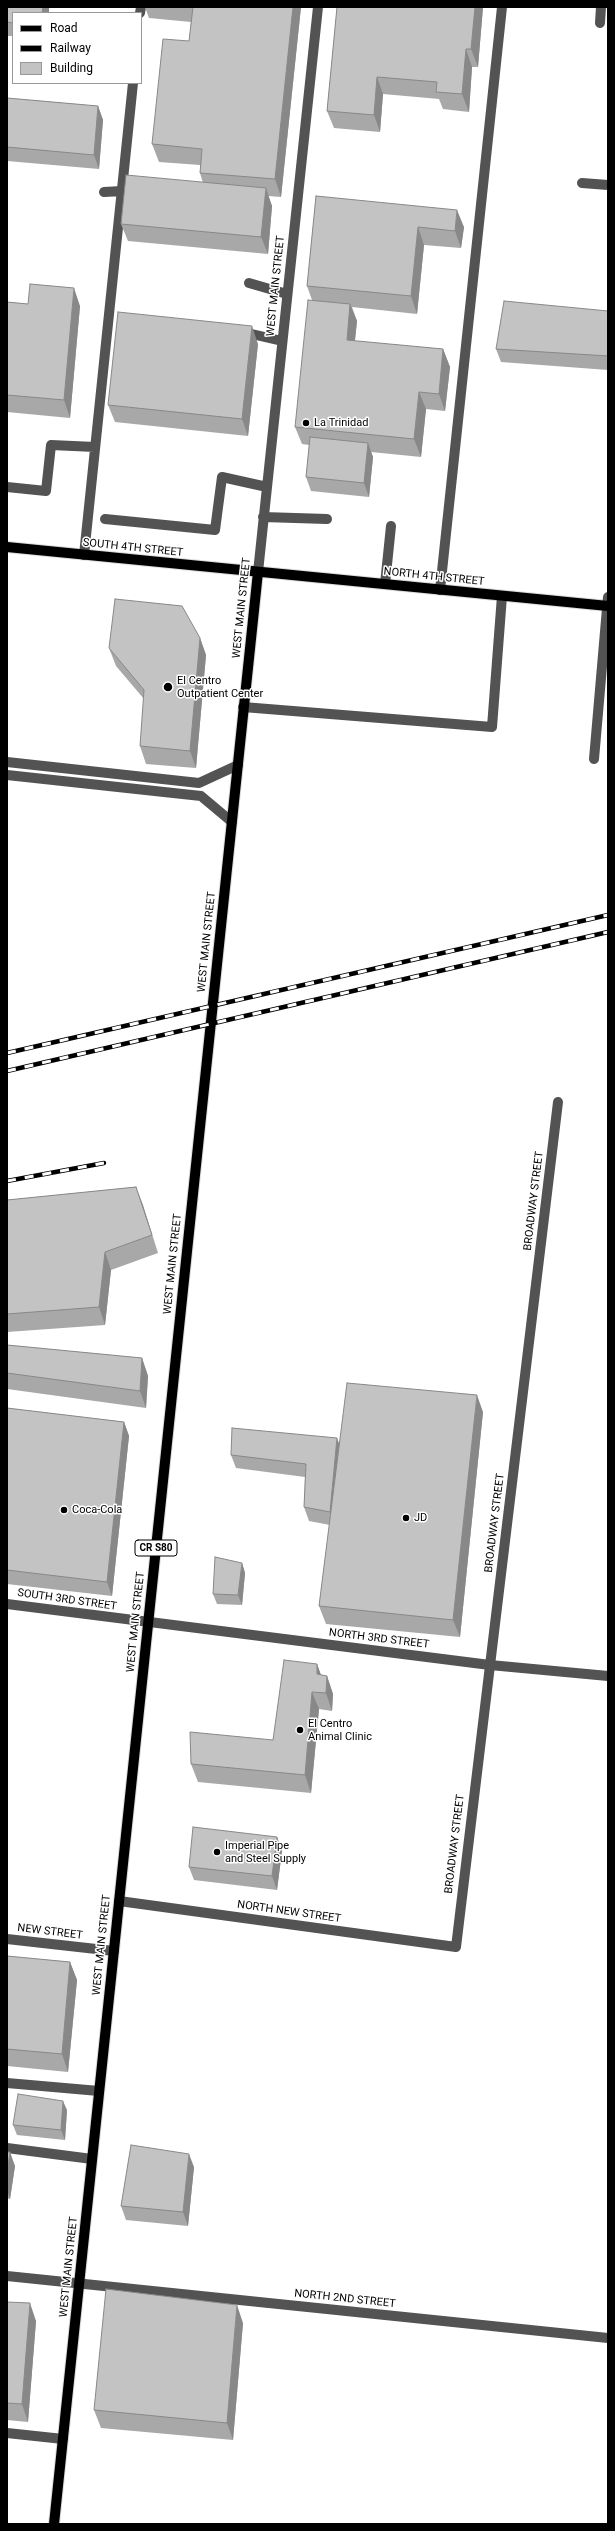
<!DOCTYPE html>
<html>
<head>
<meta charset="utf-8">
<style>
	body { margin:0 }
	#map { position:relative; width:615px; height:2531px; overflow:hidden; background:#fff; font-family:Roboto,sans-serif }
	canvas { display:block }
	.frame { position:absolute; inset:0; border:8px solid #000; pointer-events:none }
	.legend { position:absolute; left:12px; top:12px; width:130px; height:72px; box-sizing:border-box; background:#fff; border:1px solid #999; margin:0; padding:5px 7px; list-style:none; font-size:12px; color:#000 }
	.legend li { display:flex; align-items:center; gap:8px; height:20px }
	.legend b { width:20px; border:1px solid #999 }
</style>
</head>
<body>
<div id="map">
<canvas width="615" height="2531"></canvas>
<div class="frame"></div>
<ul class="legend">
<li><b style="height:5px;background:#000"></b>Road</li>
<li><b style="height:5px;background:#000"></b>Railway</li>
<li><b style="height:11px;background:#c3c3c3"></b>Building</li>
</ul>
</div>
<script>
const c = document.querySelector('canvas').getContext('2d');
c.lineJoin = 'round';
const poly = rows => new Path2D(rows.map(r => 'M' + r).join(''));
function trace(path, color, width, dash) { c.strokeStyle = color; c.lineWidth = width; c.lineCap = dash ? 'butt' : 'round'; c.setLineDash(dash || []); c.stroke(path); }
function fill(path, color) { c.fillStyle = color; c.fill(path, 'evenodd'); }
function write(font, color, halo, rows, align = 'center') {
  c.font = font + ' Roboto,sans-serif'; c.lineWidth = 3; c.setLineDash([]); c.textBaseline = 'middle'; c.strokeStyle = halo; c.fillStyle = color; for (const [text, x, y, turn = 0] of rows) {
    c.save(); c.translate(x, y); c.rotate((+turn || 0) * Math.PI / 180); c.textAlign = isNaN(turn) ? turn : align; if (halo) c.strokeText(text, 0, 0); c.fillText(text, 0, 0); c.restore();
  }
}
const major = poly([
	[7,547,608,606],
	[54,2524,258,572]
]);
trace(major, '#dbdbdb', 12);
trace(poly([
	[140,13,141,7],
	[600,23,601,7],
	[582,183,608,185],
	[104,192,122,191],
	[249,283,287,294],
	[243,332,282,341],
	[7,487,46,491,51,445,95,447],
	[263,517,327,519],
	[105,519,215,530,222,477,267,487],
	[84,555,133,83],
	[258,572,318,7],
	[385,584,391,526],
	[440,590,502,7],
	[243,707,492,727,502,596],
	[594,759,608,597],
	[7,762,199,783,238,765],
	[7,775,201,796,232,822],
	[7,1604,490,1665,608,1676],
	[119,1901,456,1947,558,1102],
	[7,1939,114,1951],
	[7,2083,99,2091],
	[7,2148,92,2159],
	[7,2276,608,2338],
	[7,2433,63,2439]
]), '#535353', 10);
trace(major, '#000', 10);
const rail = poly([
	[7,1053,608,915],
	[7,1071,608,932],
	[7,1181,104,1163]
]);
trace(rail, '#000', 4.5);
trace(rail, '#fff', 3, [9]);
fill(poly([
	[7,7,49,7,49,13,13,13,13,36,7,36],
	[145,7,301,7,281,197,268,196,272,206,268,254,128,241,121,224,203,183,200,173,200,165,159,162,152,144,189,41,191,22,149,18],
	[337,7,483,7,478,67,472,67,469,112,443,109,439,99,383,94,380,132,334,128,327,111],
	[7,98,98,106,103,120,99,169,7,161],
	[316,196,464,227,461,248,424,245,417,314,352,307,357,321,355,341,443,349,450,367,445,411,426,409,421,457,371,452,373,457,369,497,311,491,306,477,309,445,302,444,295,427,312,300,307,286],
	[7,302,28,304,80,306,70,418,7,412],
	[608,311,608,370,501,362,496,349],
	[258,344,248,436,115,422,108,405],
	[200,638,206,655,196,768,146,764,140,746,144,699,116,666,109,648],
	[136,1187,158,1253,111,1270,105,1325,7,1332,7,1200],
	[7,1345,142,1358,148,1376,146,1408,7,1389],
	[7,1408,124,1422,129,1436,112,1596,7,1584],
	[483,1412,460,1637,326,1624,319,1606,330,1525,309,1521,304,1507,305,1477,236,1468,231,1455,340,1444],
	[242,1563,245,1573,242,1605,217,1604,213,1594],
	[317,1664,321,1675,327,1676,333,1694,332,1711,319,1709,311,1793,198,1782,191,1764,273,1740],
	[277,1837,282,1851,277,1890,194,1880,189,1867],
	[7,1956,70,1962,77,1980,68,2072,7,2066],
	[67,2110,65,2140,17,2135,13,2125],
	[7,2152,15,2166,10,2199,7,2198],
	[194,2167,188,2226,126,2220,121,2206],
	[7,2302,36,2321,28,2422,7,2420],
	[243,2323,233,2440,101,2428,94,2410]
]), '#a8a8a8');
fill(poly([
	[43,7,49,7,49,13,42,13],
	[293,7,301,7,281,197,275,179],
	[475,7,483,7,478,67,471,49],
	[466,49,472,67,469,112,462,94],
	[377,77,383,94,380,132,374,115],
	[98,106,103,120,99,169,94,155],
	[266,188,272,206,268,254,261,237],
	[457,210,464,227,461,248,455,231],
	[418,227,424,245,417,314,411,296],
	[74,288,80,306,70,418,64,400],
	[350,304,357,321,353,357,347,340],
	[252,326,258,344,248,436,242,419],
	[443,349,450,367,445,411,439,394],
	[419,392,426,409,421,457,414,439],
	[368,443,373,457,369,497,364,483],
	[200,638,206,655,196,768,190,751],
	[136,1187,143,1205,158,1253],
	[105,1252,111,1270,105,1325,99,1307],
	[142,1358,148,1376,146,1408,140,1391],
	[477,1395,483,1412,460,1637,453,1620],
	[124,1422,129,1436,112,1596,107,1582],
	[337,1438,342,1451,335,1525,330,1512],
	[242,1563,245,1573,242,1605,238,1595],
	[317,1664,323,1681,317,1674],
	[327,1676,333,1694,332,1711,326,1693],
	[312,1692,319,1709,311,1793,305,1775],
	[277,1837,282,1851,277,1890,272,1876],
	[70,1962,77,1980,68,2072,62,2054],
	[63,2101,67,2110,65,2140,61,2130],
	[10,2152,15,2166,10,2199,7,2190,7,2172],
	[189,2154,194,2167,188,2226,183,2212],
	[30,2303,36,2321,28,2422,22,2404],
	[237,2305,243,2323,233,2440,227,2423]
]), '#888');
const building = poly([
	[7,7,43,7,42,13,13,13,13,23,7,22,7,7],
	[193,7,293,7,275,179,200,173,202,149,152,144,163,39,189,41,193,7],
	[337,7,475,7,471,49,466,49,462,94,436,92,437,82,377,77,374,115,327,111,337,7],
	[7,98,98,106,94,155,7,147,7,98],
	[126,175,266,188,261,237,121,224,126,175],
	[316,196,457,210,455,231,418,227,411,296,307,286,316,196],
	[30,284,74,288,64,400,7,395,7,302,28,304,30,284],
	[308,300,350,304,347,340,443,349,439,394,419,392,414,439,295,427,308,300],
	[504,301,608,311,608,356,496,349,504,301],
	[118,312,252,326,242,419,108,405,118,312],
	[310,437,368,443,364,483,306,477,310,437],
	[115,599,182,606,200,638,190,751,140,746,144,690,109,648,115,599],
	[136,1187,152,1235,105,1252,99,1307,7,1314,7,1200,136,1187],
	[7,1345,142,1358,140,1391,7,1373,7,1345],
	[347,1383,477,1395,453,1620,319,1606,347,1383],
	[7,1408,124,1422,107,1582,7,1570,7,1408],
	[232,1428,337,1438,330,1512,304,1507,306,1464,231,1455,232,1428],
	[215,1557,242,1563,238,1595,213,1594,215,1557],
	[284,1660,317,1664,317,1674,327,1676,326,1693,312,1692,305,1775,191,1764,190,1732,273,1740,284,1660],
	[193,1827,277,1837,272,1876,189,1867,193,1827],
	[7,1956,70,1962,62,2054,7,2049,7,1956],
	[18,2094,63,2101,61,2130,13,2125,18,2094],
	[131,2145,189,2154,183,2212,121,2206,131,2145],
	[7,2152,10,2152,7,2172,7,2152],
	[106,2289,237,2305,227,2423,94,2410,106,2289],
	[7,2302,30,2303,22,2404,7,2403,7,2302]
]);
fill(building, '#c3c3c3');
trace(building, '#888', 1);
for (const [x, y, r, color] of [
	[306,423,4,"#000"],
	[168,687,5,"#000"],
	[64,1510,4,"#000"],
	[406,1518,4,"#000"],
	[300,1730,4,"#000"],
	[217,1852,4,"#000"]
]) { const dot = new Path2D(); dot.arc(x, y, r, 0, 2 * Math.PI); c.fillStyle = color; c.fill(dot); trace(dot, '#fff', 1.5); }
for (const [x, y, w] of [
	[156,1548,42]
]) { const box = new Path2D(); box.roundRect(x - w / 2, y - 8, w, 16, 3); c.fillStyle = '#fff'; c.fill(box); trace(box, '#000', 1); }
write('bold 10px', '#000', null, [
	["CR S80",156,1548]
]);
write('11px', '#000', '#fff', [
	["WEST MAIN STREET",276,286,-84],
	["SOUTH 4TH STREET",133,548,6],
	["NORTH 4TH STREET",434,577,6],
	["WEST MAIN STREET",242,608,-84],
	["WEST MAIN STREET",207,942,-84],
	["BROADWAY STREET",534,1201,-83],
	["WEST MAIN STREET",173,1264,-84],
	["BROADWAY STREET",495,1523,-83],
	["SOUTH 3RD STREET",67,1600,8],
	["WEST MAIN STREET",136,1622,-84],
	["NORTH 3RD STREET",379,1639,7],
	["BROADWAY STREET",455,1844,-83],
	["NORTH NEW STREET",289,1912,8],
	["NEW STREET",50,1932,7],
	["WEST MAIN STREET",102,1945,-84],
	["WEST MAIN STREET",69,2267,-84],
	["NORTH 2ND STREET",345,2299,6]
]);
write('11px', '#000', '#fff', [
	["La Trinidad",314,423],
	["El Centro",177,681],
	["Outpatient Center",177,694],
	["Coca-Cola",72,1510],
	["JD",414,1518],
	["El Centro",308,1724],
	["Animal Clinic",308,1737],
	["Imperial Pipe",225,1846],
	["and Steel Supply",225,1859]
], 'left');
</script>
</body>
</html>
